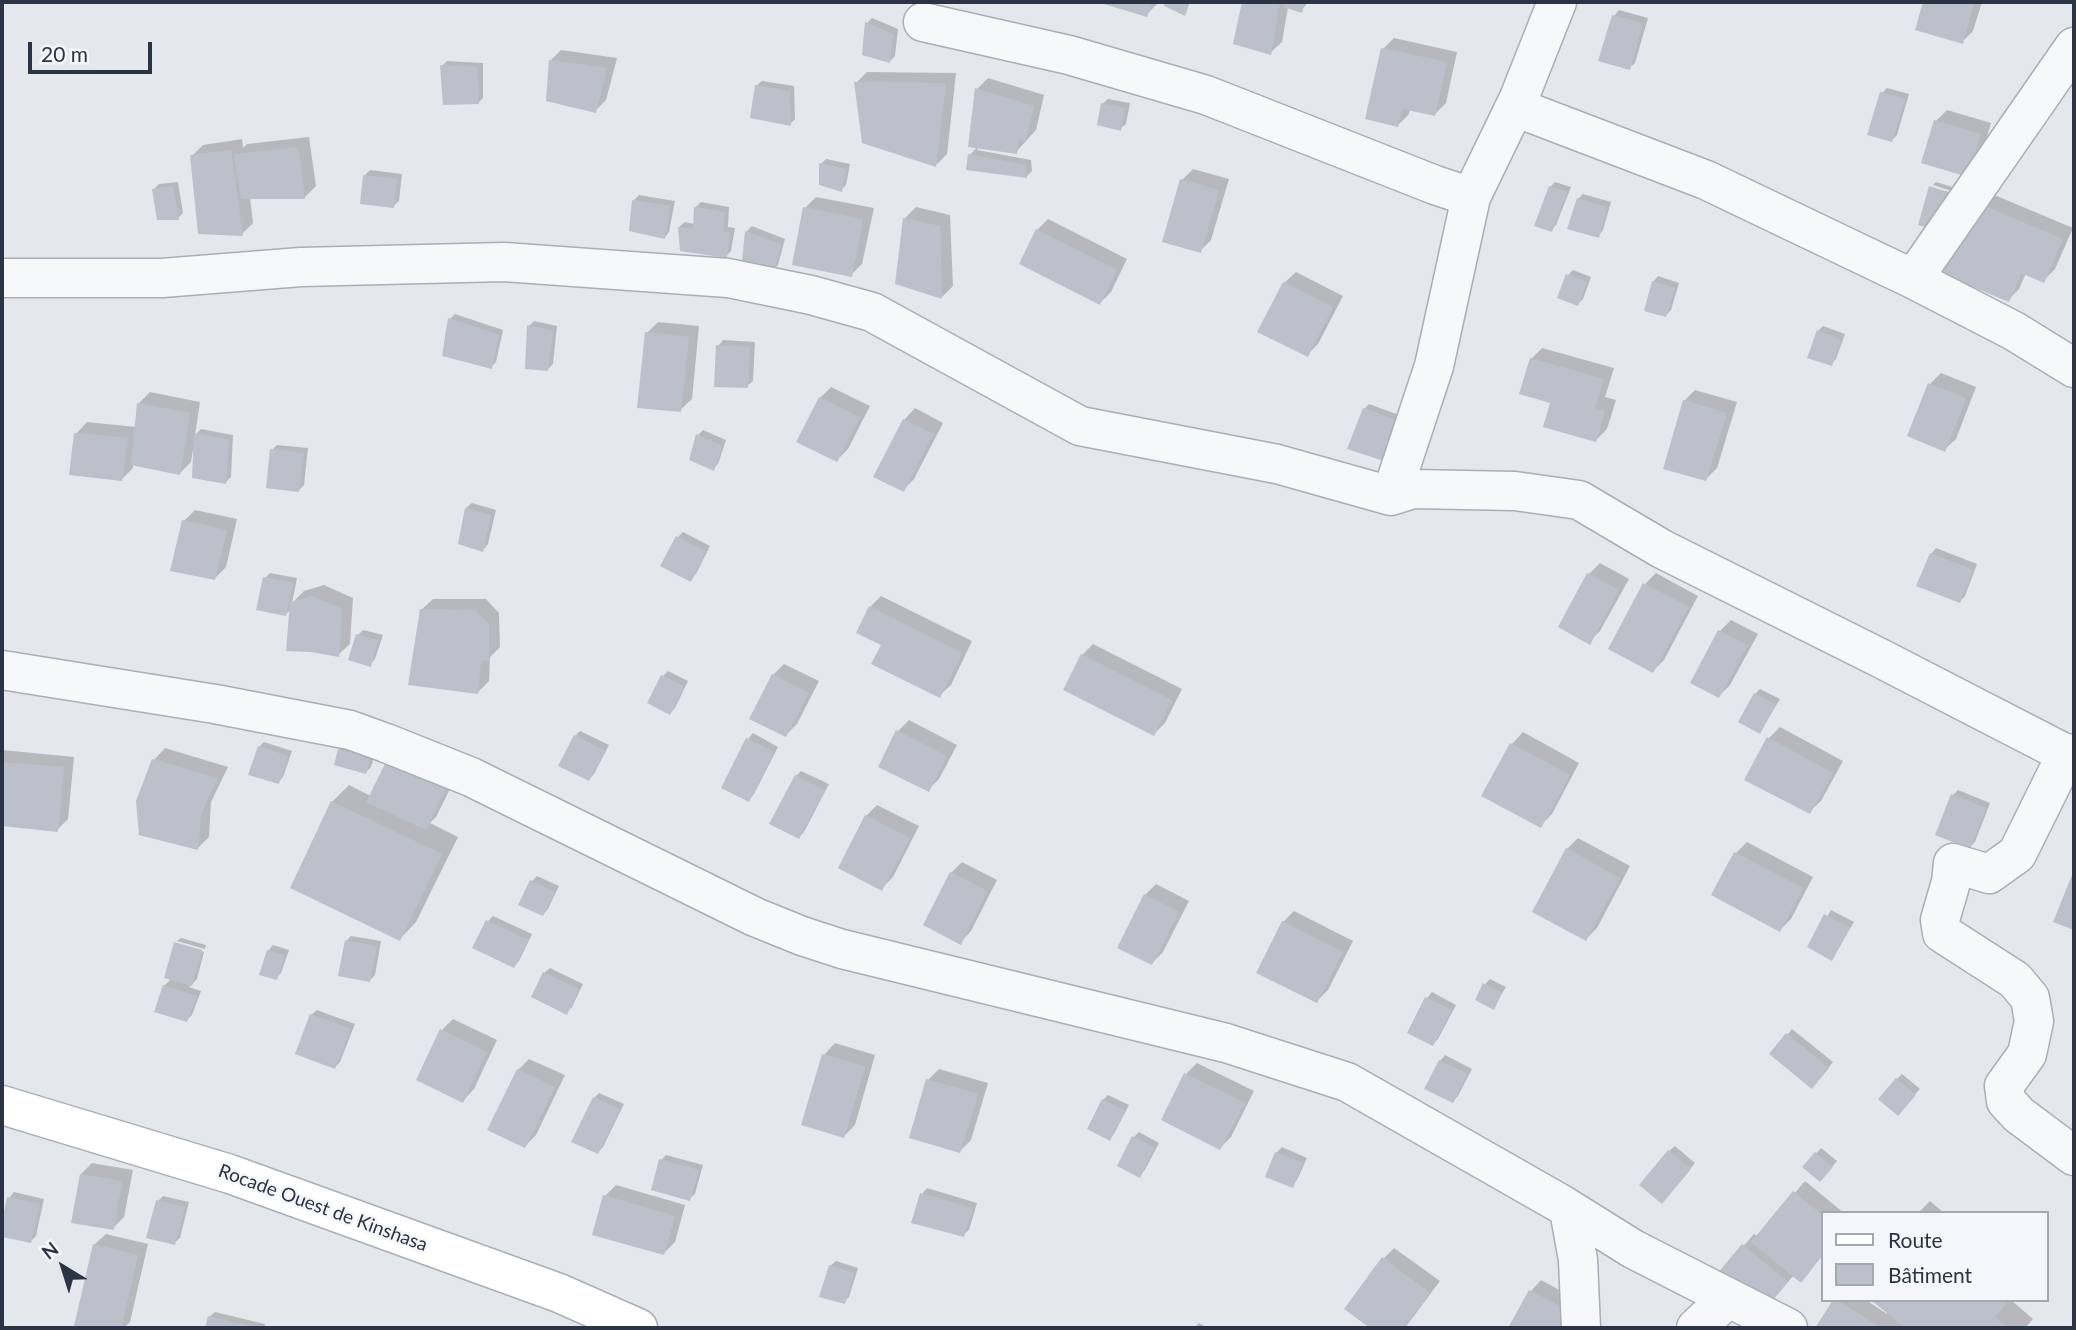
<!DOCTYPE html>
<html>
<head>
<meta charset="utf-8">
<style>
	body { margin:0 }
	#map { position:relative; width:2076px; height:1330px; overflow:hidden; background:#e4e7ec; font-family:Lato,sans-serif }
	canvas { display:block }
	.frame { position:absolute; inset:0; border:4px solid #2b3445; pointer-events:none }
	.legend { position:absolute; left:1821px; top:1211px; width:228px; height:91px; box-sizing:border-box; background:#f4f6f9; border:2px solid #a4a8b1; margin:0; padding:9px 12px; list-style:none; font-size:21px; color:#2b3445 }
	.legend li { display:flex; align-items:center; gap:14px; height:35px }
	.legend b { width:35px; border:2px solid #a4a8b1 }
	.north { position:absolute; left:28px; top:1232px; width:70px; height:70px; -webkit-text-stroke:5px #f4f6f9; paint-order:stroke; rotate:322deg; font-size:19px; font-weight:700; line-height:28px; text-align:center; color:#2b3445 }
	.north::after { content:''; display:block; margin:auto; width:24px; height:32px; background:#2b3445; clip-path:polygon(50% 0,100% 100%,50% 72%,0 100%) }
	.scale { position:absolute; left:28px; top:42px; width:124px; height:32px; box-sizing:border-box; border:4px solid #2b3445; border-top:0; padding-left:9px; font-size:21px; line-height:24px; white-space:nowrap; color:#2b3445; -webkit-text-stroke:5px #f4f6f9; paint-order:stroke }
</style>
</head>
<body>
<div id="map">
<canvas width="2076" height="1330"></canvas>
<div class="frame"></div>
<ul class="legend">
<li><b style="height:9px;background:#fff"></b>Route</li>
<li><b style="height:19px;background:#bbc0ca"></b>Bâtiment</li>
</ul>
<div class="north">N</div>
<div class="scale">20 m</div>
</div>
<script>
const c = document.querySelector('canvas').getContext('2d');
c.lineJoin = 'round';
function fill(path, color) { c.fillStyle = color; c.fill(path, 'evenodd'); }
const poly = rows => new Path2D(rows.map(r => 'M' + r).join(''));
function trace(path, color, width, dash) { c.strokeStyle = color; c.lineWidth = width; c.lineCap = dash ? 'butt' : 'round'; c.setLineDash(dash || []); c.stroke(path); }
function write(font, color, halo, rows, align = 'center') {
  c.font = font + ' Lato,sans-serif'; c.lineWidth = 5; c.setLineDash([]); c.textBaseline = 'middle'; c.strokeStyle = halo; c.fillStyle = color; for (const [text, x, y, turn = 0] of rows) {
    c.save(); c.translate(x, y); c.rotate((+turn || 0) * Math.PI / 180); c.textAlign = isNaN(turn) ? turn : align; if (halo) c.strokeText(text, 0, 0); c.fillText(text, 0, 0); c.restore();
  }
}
fill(poly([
	[1101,2,1159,2,1146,15],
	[1244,2,1308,2,1301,11,1288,7,1282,42,1270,53,1235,43],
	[1925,2,1982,2,1973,31,1962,42,1917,29],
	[1619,10,1648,18,1635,63,1629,68,1614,16],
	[872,18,898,29,895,56,890,61,867,23],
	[1394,38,1457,52,1446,103,1435,114,1410,109,1409,114,1398,125,1383,49],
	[561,50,617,58,606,100,595,111,550,61],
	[447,61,483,63,483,98,478,103,442,66],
	[867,72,956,73,947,154,936,165,856,83],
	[988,78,1044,95,1036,130,1016,152,978,147,977,150,1031,160,1032,171,1027,176,970,155,977,147,977,89],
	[762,81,794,86,795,119,790,124,756,86],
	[1887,88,1909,94,1897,135,1892,140,1882,93],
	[1108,99,1130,103,1126,124,1120,129,1102,104],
	[1947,110,1991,123,1979,164,1936,121],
	[309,137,316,186,305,197,250,197,253,223,242,234,192,156,203,145,242,139,243,148,247,144],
	[826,159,850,164,846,185,841,190,821,164],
	[1193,169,1229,179,1211,240,1200,251,1182,180],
	[370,170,402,174,399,201,393,206,365,175],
	[178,182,183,213,178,218,154,189,159,184],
	[1555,182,1571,187,1556,225,1551,230,1550,187],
	[1936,182,1959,189,1958,193,1933,185],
	[1985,191,2073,228,2055,269,2044,280,2026,273,2019,289,2008,300,1944,273],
	[1583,194,1611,202,1603,230,1598,236,1578,199],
	[639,195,675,201,669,232,664,238,634,200],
	[816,197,874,208,862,264,851,275,805,208],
	[701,202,729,207,728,227,735,228,731,251,726,256,679,227,685,222,695,224,696,207],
	[916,207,950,215,953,286,942,297,905,218],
	[1048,219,1127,259,1111,292,1100,303,1037,230],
	[752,226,785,239,778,265,773,270,744,261,747,231],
	[1573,270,1591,277,1583,299,1578,304,1568,275],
	[1296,272,1343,296,1318,344,1307,355,1284,283],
	[1658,276,1679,283,1671,310,1666,315,1653,282],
	[455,314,503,330,496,362,491,367,450,319],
	[534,321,557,326,553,364,548,369,529,326],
	[658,322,699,326,692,399,680,410,647,333],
	[1823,326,1845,334,1836,359,1831,364,1818,331],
	[723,340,755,342,753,381,747,386,718,346],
	[1542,348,1614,368,1605,397,1616,400,1607,429,1596,440,1552,402,1531,359],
	[1941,373,1976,387,1956,439,1944,450,1930,384],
	[831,387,870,406,848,449,837,460,820,398],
	[1695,390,1737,402,1717,468,1706,479,1684,401],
	[150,392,200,402,195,435,201,429,233,435,231,477,226,482,193,450,191,462,180,473,133,463,133,468,122,479,76,434,87,422,136,427,139,403],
	[1369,404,1402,416,1383,459,1364,409],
	[915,408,943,423,914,479,903,490,876,477,904,420],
	[703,430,726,440,718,464,713,469,698,435],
	[277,445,308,448,304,485,299,490,272,450],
	[472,503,496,510,488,544,483,550,466,508],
	[195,510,237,519,226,567,214,579,184,521],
	[683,532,710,546,696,574,691,579,677,538],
	[1936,548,1977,564,1965,596,1960,601,1931,554],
	[1600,563,1629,579,1600,631,1589,642,1589,574],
	[270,573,297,578,292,603,304,591,324,585,353,598,350,644,338,655,292,608,286,614,265,578],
	[1656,573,1698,596,1664,660,1653,671,1645,584],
	[881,596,972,641,951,685,939,696,883,644,870,607],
	[433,599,486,599,499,613,500,647,490,657,489,681,478,692,421,610],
	[1731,620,1758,634,1730,685,1719,696,1692,682,1720,631],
	[363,630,383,635,375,659,370,665,358,635],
	[1093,644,1182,689,1165,723,1154,734,1082,655],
	[784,664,819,681,797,724,786,735,773,675],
	[668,671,688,681,675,708,670,713,649,703,663,676],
	[1760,689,1780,699,1760,732,1755,694],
	[909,720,957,745,939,779,928,790,898,731],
	[1780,727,1843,761,1821,801,1809,812,1769,738],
	[580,731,609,745,594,774,589,779,575,736],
	[1523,732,1579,763,1552,814,1540,826,1484,795,1512,744],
	[753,733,778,747,754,794,749,800,724,787,748,739],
	[264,742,292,751,283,777,278,782,259,747],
	[345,745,375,753,371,767,366,772,339,750],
	[165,748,228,767,211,802,209,837,198,848,138,801,154,760],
	[2,750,74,757,68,819,57,830,2,824],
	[801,771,829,784,804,832,799,837,796,776],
	[457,775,436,817,430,823,458,837,416,922,400,939,332,802,349,785,371,796],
	[1958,790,1990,803,1975,842,1970,847,1953,795],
	[877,805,919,826,893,877,882,888,866,816],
	[1578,838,1630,866,1597,928,1586,939,1567,849],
	[1747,842,1813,877,1791,919,1780,930,1736,853],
	[962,862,997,880,971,931,960,943,951,873],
	[537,876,559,886,548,909,543,914,532,881],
	[1156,884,1189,901,1163,952,1152,963,1145,895],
	[1831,910,1854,922,1832,959,1809,946],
	[1294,911,1353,941,1328,990,1317,1001,1283,922],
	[493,916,532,934,519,961,514,966,475,947,488,921],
	[351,936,381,941,375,975,370,980,346,941],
	[181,938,206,945,205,949,177,941],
	[176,942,176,944,204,952,197,979,189,987,201,991,192,1015,187,1020,164,986,171,979],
	[273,945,289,950,281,973,276,978,268,951],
	[550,968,583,984,572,1007,567,1012,544,973],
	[1490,979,1506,987,1493,1008,1485,984],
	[1432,992,1456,1005,1438,1039,1433,1044,1410,1032,1427,998],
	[317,1010,355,1024,340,1062,335,1067,311,1015],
	[453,1019,497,1040,474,1089,463,1101,442,1030],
	[1792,1029,1833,1062,1817,1082,1772,1054],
	[835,1043,875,1055,855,1125,844,1136,824,1055],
	[1445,1055,1472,1069,1458,1096,1453,1101,1440,1061],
	[529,1059,565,1075,536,1135,525,1146,518,1070],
	[1197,1063,1254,1091,1231,1137,1220,1148,1186,1074],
	[939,1069,988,1083,971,1140,960,1151,928,1080],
	[1902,1074,1920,1089,1903,1108,1897,1079],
	[599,1093,624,1104,603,1147,598,1152,594,1098],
	[1108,1095,1129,1105,1114,1134,1109,1139,1103,1100],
	[1139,1132,1159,1143,1145,1170,1140,1175,1134,1137],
	[1675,1146,1695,1163,1667,1196,1669,1151],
	[1282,1147,1307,1158,1297,1180,1292,1186,1276,1153],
	[1821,1148,1837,1161,1825,1175,1804,1167],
	[666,1155,703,1165,695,1194,689,1199,661,1160],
	[92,1163,133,1170,124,1217,113,1228,81,1174],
	[1805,1181,1844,1213,1822,1213,1822,1256,1811,1269,1794,1275,1774,1298,1719,1274,1754,1234,1758,1236],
	[616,1185,685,1205,675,1242,664,1253,605,1196],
	[927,1188,977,1203,969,1230,963,1235,922,1194],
	[14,1192,44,1199,36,1236,31,1241,2,1235,9,1198],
	[163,1196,189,1202,180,1238,174,1243,158,1201],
	[1930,1201,1944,1213,1918,1213],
	[106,1234,148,1244,130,1322,124,1328,94,1328,76,1324,94,1245],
	[1394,1248,1440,1281,1405,1328,1373,1328,1347,1309,1383,1259],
	[836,1261,858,1268,849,1297,844,1302,830,1266],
	[1541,1280,1589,1306,1577,1328,1510,1328,1530,1292],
	[1835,1300,1866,1300,1887,1314,1888,1312,1874,1300,2011,1300,2033,1319,2025,1328,1817,1328],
	[215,1312,265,1324,264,1328,207,1328,209,1317],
	[1199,1323,1208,1328,1194,1328]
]), '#0003');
fill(poly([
	[1097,2,1153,2,1147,17],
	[1165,2,1190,2,1185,16,1164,6],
	[1242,2,1280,2,1271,55,1233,44],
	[1284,2,1305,2,1302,13,1283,7],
	[1923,2,1974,3,1963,44,1915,30],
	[1612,15,1643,23,1630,70,1598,61],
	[865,22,893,34,890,63,862,55],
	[1381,48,1447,62,1435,116,1402,109,1398,127,1365,119],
	[549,60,607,68,596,113,546,101],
	[440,65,478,67,479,104,443,105],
	[854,82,946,83,936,167,862,143],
	[755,85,790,91,791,126,750,118],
	[975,88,1034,106,1025,143,1019,138,1017,154,968,147],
	[1880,92,1905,99,1892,142,1867,135],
	[1101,103,1125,108,1121,131,1097,125],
	[1934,120,1981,134,1968,177,1921,163],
	[298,147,305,199,241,199,234,154],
	[231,150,243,236,198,234,190,155],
	[968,154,1026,165,1027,178,966,170],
	[819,163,846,169,842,192,819,185],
	[363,175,397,179,394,208,360,204],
	[1180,179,1219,190,1201,253,1162,242],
	[173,186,179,220,157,220,152,189],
	[1549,186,1567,192,1552,232,1534,226],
	[1929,186,1955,194,1944,232,1918,225],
	[1577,198,1607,207,1599,238,1567,229],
	[632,200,670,206,665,239,629,231],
	[1973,201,2063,239,2044,283,2021,273,2009,302,1942,274],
	[694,207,725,212,723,231,730,233,727,258,680,251,678,227,693,229],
	[803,207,863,219,852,277,792,265],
	[903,218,940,226,942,299,895,284],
	[1036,229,1117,270,1100,305,1019,264],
	[745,231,781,244,774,272,742,262],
	[1566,274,1587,282,1578,306,1557,298],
	[1652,281,1675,288,1666,317,1644,311],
	[1283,282,1333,307,1308,357,1257,332],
	[448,318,499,335,492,369,442,356],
	[527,325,553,331,548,371,525,369],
	[1817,330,1841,340,1832,366,1807,358],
	[645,332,689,337,681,412,637,408],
	[716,345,750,347,748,388,714,387],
	[1530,358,1604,379,1595,408,1605,411,1596,442,1543,427,1550,403,1519,394],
	[1928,383,1966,398,1945,452,1907,436],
	[819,397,860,417,837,462,796,442],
	[1683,400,1727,413,1706,481,1663,469],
	[137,403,190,413,180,475,131,465],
	[1363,408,1398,421,1384,461,1347,449],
	[903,419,933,434,904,492,873,477],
	[74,433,128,438,122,481,69,475],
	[194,433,229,440,226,484,192,478],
	[696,434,722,446,714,471,689,460],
	[270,449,304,453,299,492,266,488],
	[465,508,491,515,483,552,458,544],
	[182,520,227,530,215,580,170,571],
	[676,536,706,551,691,582,660,566],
	[1930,553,1973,570,1960,603,1916,586],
	[1587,573,1619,590,1590,645,1558,627],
	[263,577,293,583,286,616,256,610],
	[1643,583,1689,607,1653,673,1608,649],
	[312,596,342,609,339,657,311,652,286,651,290,602],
	[869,606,962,653,940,698,871,664,881,645,856,633],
	[420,609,475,610,489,624,489,660,481,661,478,694,408,685],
	[1718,630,1748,645,1719,698,1690,683],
	[356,634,378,640,371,667,348,660],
	[1081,654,1172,700,1154,736,1063,690],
	[772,674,809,693,786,737,749,719],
	[661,675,684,686,670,715,647,703],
	[1754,693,1776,705,1760,734,1738,722],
	[896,730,947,756,929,792,878,767],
	[574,735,605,751,589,781,558,766],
	[1767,737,1833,773,1810,814,1744,780],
	[746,738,774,752,749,802,721,788],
	[1510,743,1570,775,1541,828,1481,796],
	[258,746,288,756,279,784,248,775],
	[338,749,371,758,366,774,334,765],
	[388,758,447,786,426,830,366,802],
	[152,759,218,778,201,814,198,850,139,835,136,801],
	[2,762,64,767,58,832,2,826],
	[795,775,825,790,799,839,769,824],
	[1951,794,1986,808,1970,849,1935,835],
	[331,801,442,854,400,941,290,888],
	[865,815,910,838,882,891,838,868],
	[1566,848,1620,878,1586,941,1532,912],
	[1734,852,1803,888,1780,932,1711,895],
	[2074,870,2074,930,2053,922],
	[950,872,987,891,961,945,923,925],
	[530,880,555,892,543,916,518,905],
	[1144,894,1179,912,1152,965,1117,948],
	[1824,914,1850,928,1832,961,1807,947],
	[486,920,528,940,514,968,472,948],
	[1282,921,1343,952,1317,1003,1256,973],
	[345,940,377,946,370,982,338,976],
	[174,942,202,950,192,986,164,978],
	[267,950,285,955,277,980,259,975],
	[543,972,579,989,567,1015,531,997],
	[1483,983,1502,993,1494,1010,1475,1000],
	[163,985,197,996,187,1022,154,1012],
	[1425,997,1452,1010,1433,1046,1407,1033],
	[310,1014,351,1029,335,1069,295,1054],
	[440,1029,487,1052,463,1103,416,1080],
	[1786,1033,1829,1068,1812,1089,1769,1054],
	[822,1054,865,1066,844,1138,801,1125],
	[1439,1060,1468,1074,1453,1103,1424,1089],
	[517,1069,555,1087,525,1148,487,1130],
	[1184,1073,1245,1103,1220,1150,1161,1120],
	[1896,1078,1916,1095,1898,1116,1878,1099],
	[926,1079,978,1094,960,1153,909,1138],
	[593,1097,620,1109,598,1154,571,1142],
	[1102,1099,1125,1111,1110,1141,1087,1129],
	[1132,1136,1155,1148,1140,1178,1117,1166],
	[1668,1150,1691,1169,1662,1204,1639,1185],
	[1275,1152,1303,1163,1293,1188,1265,1177],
	[1815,1152,1833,1167,1820,1182,1802,1167],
	[659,1159,699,1170,690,1201,651,1190],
	[80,1174,122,1181,114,1230,71,1223],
	[1793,1191,1822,1215,1822,1256,1801,1283,1751,1242],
	[920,1193,973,1208,964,1237,911,1223],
	[603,1195,675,1216,664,1255,592,1235],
	[7,1197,40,1204,31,1243,2,1237,2,1222],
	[156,1200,185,1207,175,1245,146,1238],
	[93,1244,138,1255,121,1328,86,1328,74,1326],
	[1742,1244,1788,1282,1763,1312,1717,1274],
	[1382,1257,1430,1293,1404,1328,1370,1328,1344,1309],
	[829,1265,854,1273,845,1304,819,1297],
	[1529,1290,1580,1317,1574,1328,1508,1328],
	[1833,1300,1838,1300,1881,1328,1815,1328],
	[1871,1300,2009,1300,1995,1317,2008,1328,1905,1328],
	[208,1316,255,1327,255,1328,205,1328]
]), '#bbc0ca');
const street = poly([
	[923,22,1069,55,1206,95,1435,185,1471,197,1434,366,1391,496],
	[1515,107,1706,180,1913,279,2014,331,2074,368],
	[1471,197,1519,98,1557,2],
	[2,278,162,278,301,267,504,262,728,278,811,295,872,312,1080,426,1277,464,1391,496,1413,489,1515,491,1579,500,1662,549,1880,658,2074,758],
	[1913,279,2074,47],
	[2,670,215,704,350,730,386,743,471,777,755,917,802,936,842,949,1226,1043,1347,1082,1561,1204,1633,1249,1788,1328],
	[2067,753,2017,854,1989,874,1953,863,1951,882,1940,920,1942,933,2015,980,2030,998,2034,1021,2027,1054,2004,1086,2006,1101,2019,1115,2074,1156],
	[1569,1210,1578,1260,1581,1328],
	[1696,1328,1727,1299]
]);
const secondary = poly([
	[2,1105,230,1174,559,1293,638,1328]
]);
trace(street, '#a9aeb7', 41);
trace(secondary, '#a9aeb7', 41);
trace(street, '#f7f8fa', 38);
trace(secondary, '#fff', 38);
write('19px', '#2b3445', '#f4f6f9', [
	["Rocade Ouest de Kinshasa",323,1208,20]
]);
</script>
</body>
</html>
